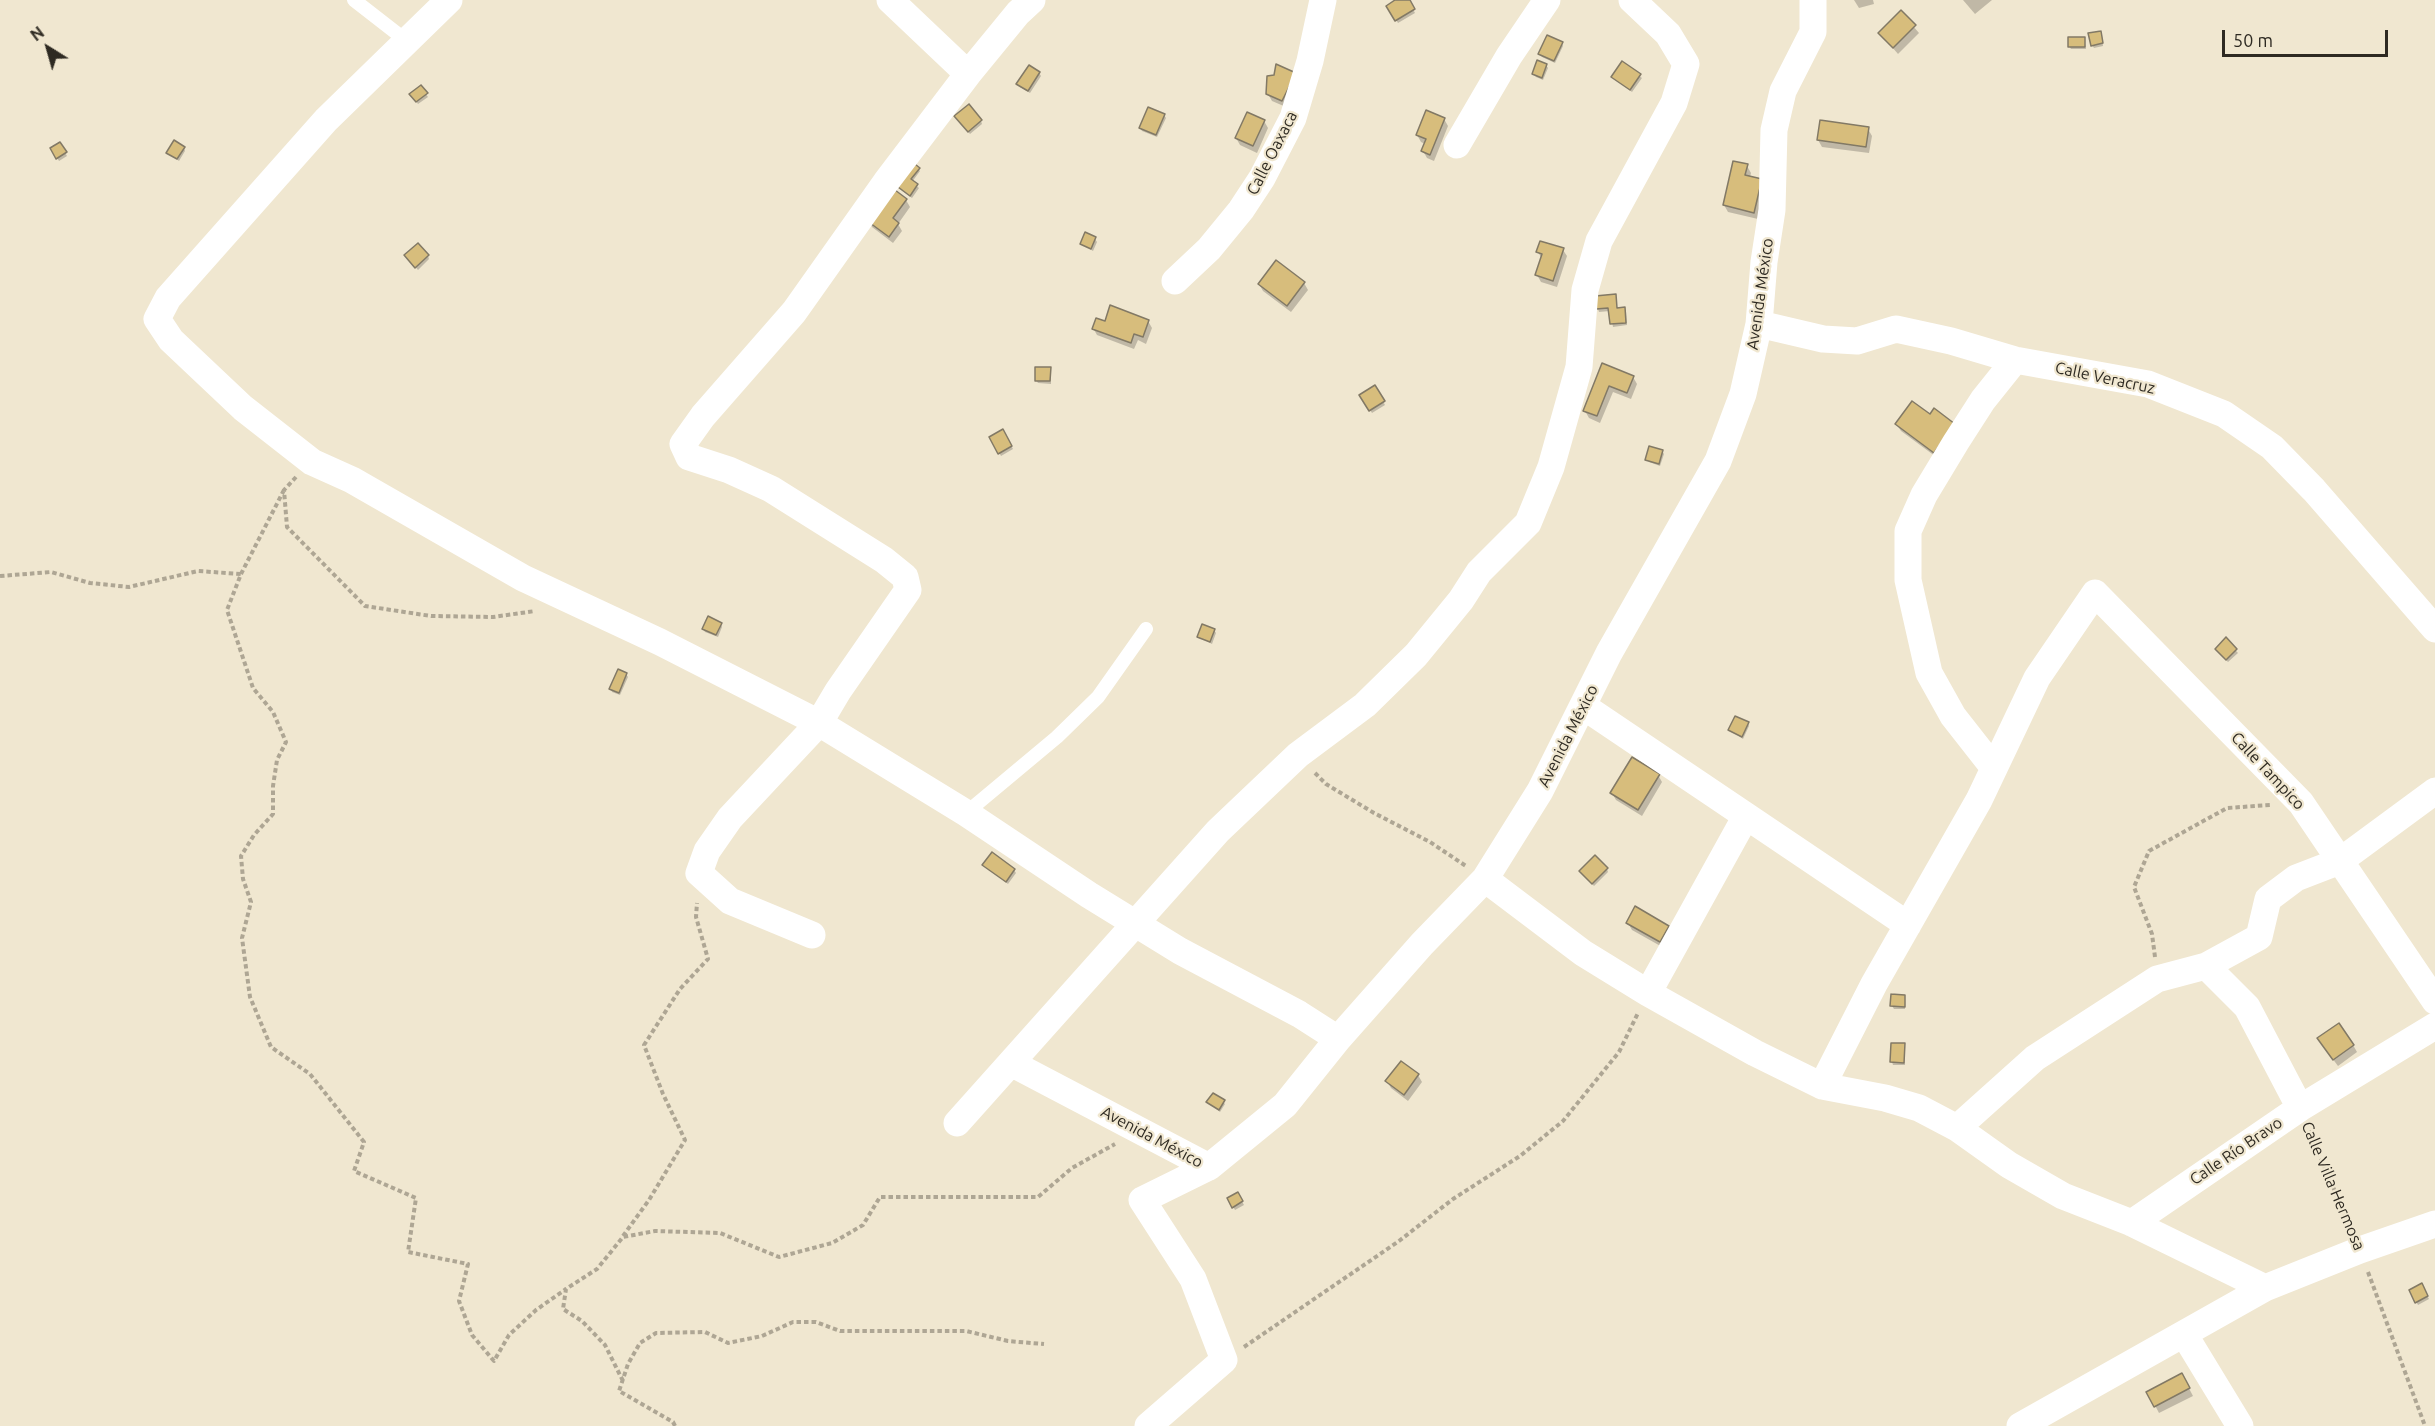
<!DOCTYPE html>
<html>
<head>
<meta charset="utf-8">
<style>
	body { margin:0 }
	#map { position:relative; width:2435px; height:1426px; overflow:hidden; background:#f0e7d0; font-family:Ubuntu,sans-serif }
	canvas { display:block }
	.north { position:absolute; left:18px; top:18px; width:60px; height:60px; -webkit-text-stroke:4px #f0e7d0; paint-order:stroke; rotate:323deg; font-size:16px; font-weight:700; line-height:24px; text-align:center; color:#2e2a22 }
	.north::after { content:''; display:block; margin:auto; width:21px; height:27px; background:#2e2a22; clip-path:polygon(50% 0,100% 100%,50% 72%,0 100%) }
	.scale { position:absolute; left:2222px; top:30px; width:166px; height:27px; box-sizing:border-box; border:3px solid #2e2a22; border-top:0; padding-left:8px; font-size:18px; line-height:21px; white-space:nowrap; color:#2e2a22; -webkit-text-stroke:4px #f0e7d0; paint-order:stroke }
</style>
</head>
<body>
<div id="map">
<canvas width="2435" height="1426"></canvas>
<div class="north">N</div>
<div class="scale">50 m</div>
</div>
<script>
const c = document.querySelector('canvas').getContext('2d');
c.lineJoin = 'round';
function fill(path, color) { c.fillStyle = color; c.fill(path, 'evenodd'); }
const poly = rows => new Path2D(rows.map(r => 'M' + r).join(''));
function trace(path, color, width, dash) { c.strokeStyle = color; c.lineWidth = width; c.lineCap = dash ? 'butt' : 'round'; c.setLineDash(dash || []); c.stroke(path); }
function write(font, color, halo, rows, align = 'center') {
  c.font = font + ' Ubuntu,sans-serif'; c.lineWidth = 4.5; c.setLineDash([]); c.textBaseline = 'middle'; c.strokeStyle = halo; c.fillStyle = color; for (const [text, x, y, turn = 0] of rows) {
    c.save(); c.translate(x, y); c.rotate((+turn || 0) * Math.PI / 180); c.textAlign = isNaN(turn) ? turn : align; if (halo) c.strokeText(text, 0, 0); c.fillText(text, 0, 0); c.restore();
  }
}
fill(poly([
	[1398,0,1408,0,1415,13,1398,23,1388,6],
	[1854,0,1873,0,1874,4,1859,8],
	[1963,0,1992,0,1975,14],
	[1901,12,1919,33,1898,54,1880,33],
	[2102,35,2103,46,2094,48,2092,45],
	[2084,38,2086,49,2071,49,2069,46],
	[1562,43,1563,46,1555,63,1542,57,1540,54],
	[1623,63,1642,78,1632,92,1613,77],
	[1546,65,1548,68,1543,80,1536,77,1534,74],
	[1039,73,1041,76,1030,93,1020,87,1018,84],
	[1295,74,1286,107,1272,101,1268,94,1276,76],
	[421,87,428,97,418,104,413,97],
	[1164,115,1166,118,1157,137,1142,131,1140,128],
	[1444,119,1448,126,1434,161,1427,158,1423,151,1425,144,1421,142,1417,135],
	[958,120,981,121,982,124,970,134],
	[1264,121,1268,128,1257,153,1240,145,1236,138],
	[1868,129,1872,136,1869,153,1822,147,1818,140],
	[60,144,67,156,59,161,52,149],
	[184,148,185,151,179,161,168,153],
	[1747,166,1751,173,1750,177,1762,180,1758,219,1728,212,1724,205],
	[918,169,920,171,912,182,919,188,912,198,897,187],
	[906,200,910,207,898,224,902,231,893,243,872,227,868,220],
	[1095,239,1097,242,1093,251,1082,244],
	[1563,250,1567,256,1557,287,1541,282,1537,275,1542,259,1538,252],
	[428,256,429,259,418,270,408,258],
	[1304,283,1308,290,1291,312,1263,291,1259,284],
	[1615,295,1617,309,1624,308,1626,311,1627,325,1613,327,1610,311,1599,312,1598,309],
	[1148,321,1152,328,1146,344,1138,340,1134,349,1097,335,1093,328,1106,323],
	[1603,365,1633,377,1637,384,1631,399,1613,392,1600,423,1589,418,1585,411],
	[1051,369,1051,384,1038,383,1036,380],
	[1375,387,1385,405,1372,413,1361,396],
	[1913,403,1939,459,1901,431,1897,425],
	[1003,431,1013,449,1001,456,991,437],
	[1662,451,1664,454,1660,466,1649,462,1647,459],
	[721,624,722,627,718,637,705,632,703,629],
	[1214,630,1216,633,1212,644,1199,637],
	[2226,640,2238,653,2228,662,2218,652],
	[626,674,628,677,620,695,612,692,611,689],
	[1748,723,1749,726,1743,739,1730,730],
	[1658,775,1662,782,1642,816,1616,800,1612,793],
	[984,865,1014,870,1016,873,1008,884],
	[1607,869,1608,872,1594,886,1583,874],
	[1628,923,1668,927,1672,934,1664,948,1632,930],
	[1904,996,1905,1009,1894,1009,1892,1006],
	[1904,1044,1905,1065,1893,1065,1892,1062],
	[2353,1045,2357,1052,2338,1066,2323,1046],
	[1418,1075,1422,1082,1408,1101,1391,1088,1387,1081],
	[1208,1102,1223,1102,1225,1104,1220,1112],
	[1238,1194,1244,1205,1235,1210,1229,1199],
	[2421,1285,2429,1299,2418,1305,2411,1291],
	[2182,1375,2193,1396,2159,1413,2148,1392]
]), '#0003');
const building = poly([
	[1395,0,1410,0,1415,9,1395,21,1386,6,1395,0],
	[1901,10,1916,25,1893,48,1878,33,1901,10],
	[2101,31,2103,43,2091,46,2088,33,2101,31],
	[1547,35,1563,42,1554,61,1538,54,1547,35],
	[2068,37,2085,37,2085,47,2068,47,2068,37],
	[1537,60,1547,64,1542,78,1532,74,1537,60],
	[1622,61,1641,74,1630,90,1611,77,1622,61],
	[1276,64,1296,73,1282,101,1266,94,1267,76,1274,75,1276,64],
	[1029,65,1040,72,1028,91,1016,84,1029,65],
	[421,85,428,93,416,102,409,94,421,85],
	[969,104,982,120,968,132,954,116,969,104],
	[1148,107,1165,114,1156,135,1139,128,1148,107],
	[1426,110,1445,118,1430,155,1421,151,1426,139,1416,135,1426,110],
	[1247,112,1265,120,1253,146,1235,138,1247,112],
	[1820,120,1869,127,1866,147,1817,140,1820,120],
	[174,140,185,147,177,159,166,153,174,140],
	[60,142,67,152,56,159,50,148,60,142],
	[911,161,920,168,911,179,918,184,910,196,894,184,911,161],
	[1733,161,1748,164,1745,175,1762,179,1754,213,1723,205,1733,161],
	[891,187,907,199,893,218,899,223,889,237,866,220,891,187],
	[1085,232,1096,237,1091,249,1080,244,1085,232],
	[1540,241,1564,248,1553,281,1535,275,1542,254,1536,252,1540,241],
	[418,243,429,255,415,268,404,255,418,243],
	[1276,260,1305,282,1287,306,1258,284,1276,260],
	[1616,294,1617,308,1625,307,1626,323,1610,324,1608,308,1596,309,1595,296,1616,294],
	[1110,305,1149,320,1143,337,1134,334,1131,343,1092,329,1096,318,1105,321,1110,305],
	[1602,363,1634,376,1627,393,1609,386,1597,416,1583,411,1602,363],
	[1035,367,1051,367,1050,381,1035,381,1035,367],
	[1375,385,1385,401,1369,411,1359,395,1375,385],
	[1912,401,1930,414,1934,408,1955,424,1934,453,1895,424,1912,401],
	[1003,429,1012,446,998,454,989,437,1003,429],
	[1649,446,1663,450,1659,464,1645,460,1649,446],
	[708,616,722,623,716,635,702,629,708,616],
	[1202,624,1215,629,1210,642,1197,637,1202,624],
	[2226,637,2237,649,2226,660,2215,649,2226,637],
	[618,669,627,673,619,693,609,689,618,669],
	[1735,716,1749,722,1742,737,1728,730,1735,716],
	[1632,757,1660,774,1638,810,1610,793,1632,757],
	[992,852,1015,869,1006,882,982,865,992,852],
	[1595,855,1608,868,1592,884,1579,871,1595,855],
	[1635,906,1669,926,1660,942,1626,923,1635,906],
	[1891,994,1905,995,1905,1007,1890,1006,1891,994],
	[2339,1023,2354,1045,2333,1060,2317,1038,2339,1023],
	[1891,1043,1905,1043,1904,1063,1890,1062,1891,1043],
	[1401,1061,1419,1074,1404,1095,1385,1081,1401,1061],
	[1213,1093,1225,1100,1219,1110,1206,1102,1213,1093],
	[1238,1192,1243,1201,1232,1208,1227,1198,1238,1192],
	[2422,1283,2428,1296,2415,1303,2409,1290,2422,1283],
	[2182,1373,2190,1388,2154,1407,2146,1392,2182,1373]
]);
fill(building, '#d7bd7c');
trace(building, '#827965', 1.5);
trace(poly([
	[296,477,284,490,287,527,365,606,431,616,493,617,535,611],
	[284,490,241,574,227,610,253,688,273,712,286,742,277,760,273,786,273,814,254,835,241,856,243,879,251,902,242,938,250,997,271,1047,310,1074,364,1142,354,1171,416,1198,408,1252,468,1264,459,1301,472,1335,494,1361,509,1335,536,1310,566,1289],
	[0,576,51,572,90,583,129,587,198,571,241,574],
	[1315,773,1326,784,1374,813,1430,842,1466,866],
	[2155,957,2152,934,2134,887,2149,851,2227,808,2270,805],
	[2309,1131,2351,1229],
	[623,1236,649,1200,685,1140,663,1094,644,1045,680,989,708,959,696,917,697,903],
	[2368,1272,2425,1426],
	[1244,1347,1399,1241,1453,1199,1520,1156,1563,1121,1619,1052,1638,1013],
	[623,1381,605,1345,582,1321,563,1309,566,1289,597,1269,623,1237,655,1231,720,1233,779,1257,832,1243,863,1225,880,1197,1038,1197,1072,1168,1115,1144],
	[675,1426,673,1422,619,1391,628,1364,640,1343,656,1333,705,1332,728,1343,762,1336,793,1322,816,1322,840,1331,966,1331,1008,1341,1044,1344]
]), '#aea694', 4, [4.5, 3]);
trace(poly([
	[354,0,408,42],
	[966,813,1057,737,1098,697,1146,629]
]), '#fff', 14);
trace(poly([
	[449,0,326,120,168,298,157,319,171,340,243,408,312,462,352,480,523,578,660,642,819,723,966,813,1089,895,1180,951,1299,1014,1338,1039],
	[890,0,968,74],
	[1457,145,1509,56,1547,0],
	[1175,281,1209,249,1241,210,1262,178,1293,118,1310,61,1323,0],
	[1759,324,1823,339,1857,341,1896,329,1951,341,2015,360,2148,384,2224,414,2272,447,2314,490,2435,629],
	[1583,706,1908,925],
	[1993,767,1953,716,1929,673,1908,580,1908,531,1924,495,1956,442,1983,400,2015,360],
	[1485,879,1583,953,1648,993,1755,1053,1822,1086,1885,1098,1919,1108,1957,1128,2009,1165,2063,1196,2132,1223,2265,1288,2360,1250,2435,1224],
	[812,935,730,901,699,873,707,851,730,818,819,723,838,691,908,590,905,577,884,560,771,489,729,470,689,457,683,444,703,416,794,312,886,182,968,74,1018,13,1032,0],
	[2206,966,2247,1007,2300,1108],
	[1648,993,1746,816],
	[1011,1063,1209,1167,1285,1105,1338,1039,1422,944,1485,879,1540,791,1609,653,1718,461,1743,394,1759,324,1764,262,1772,210,1774,130,1783,91,1813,32,1813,0],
	[1822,1086,1874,984,1979,800,2037,678,2095,593,2301,803,2435,1001],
	[957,1123,1218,831,1298,755,1365,705,1416,655,1461,600,1479,572,1528,523,1551,467,1579,367,1585,290,1599,241,1674,103,1686,64,1668,34,1632,0],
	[1957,1128,2035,1058,2157,979,2206,966,2259,937,2268,899,2296,878,2340,861,2435,791],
	[2132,1223,2300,1108,2435,1026],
	[2184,1334,2240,1426],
	[1148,1426,1224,1360,1193,1279,1142,1200,1209,1167],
	[2020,1426,2265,1288]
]), '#fff', 27);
write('16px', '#2e2a22', '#f0e7d0', [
	["Calle Oaxaca",1272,153,-63],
	["Avenida México",1760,294,-82],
	["Calle Veracruz",2105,378,12],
	["Avenida México",1568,736,-63],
	["Calle Tampico",2268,771,47],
	["Avenida México",1152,1137,28],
	["Calle Río Bravo",2236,1151,-34],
	["Calle Villa Hermosa",2333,1186,67]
]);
</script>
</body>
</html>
